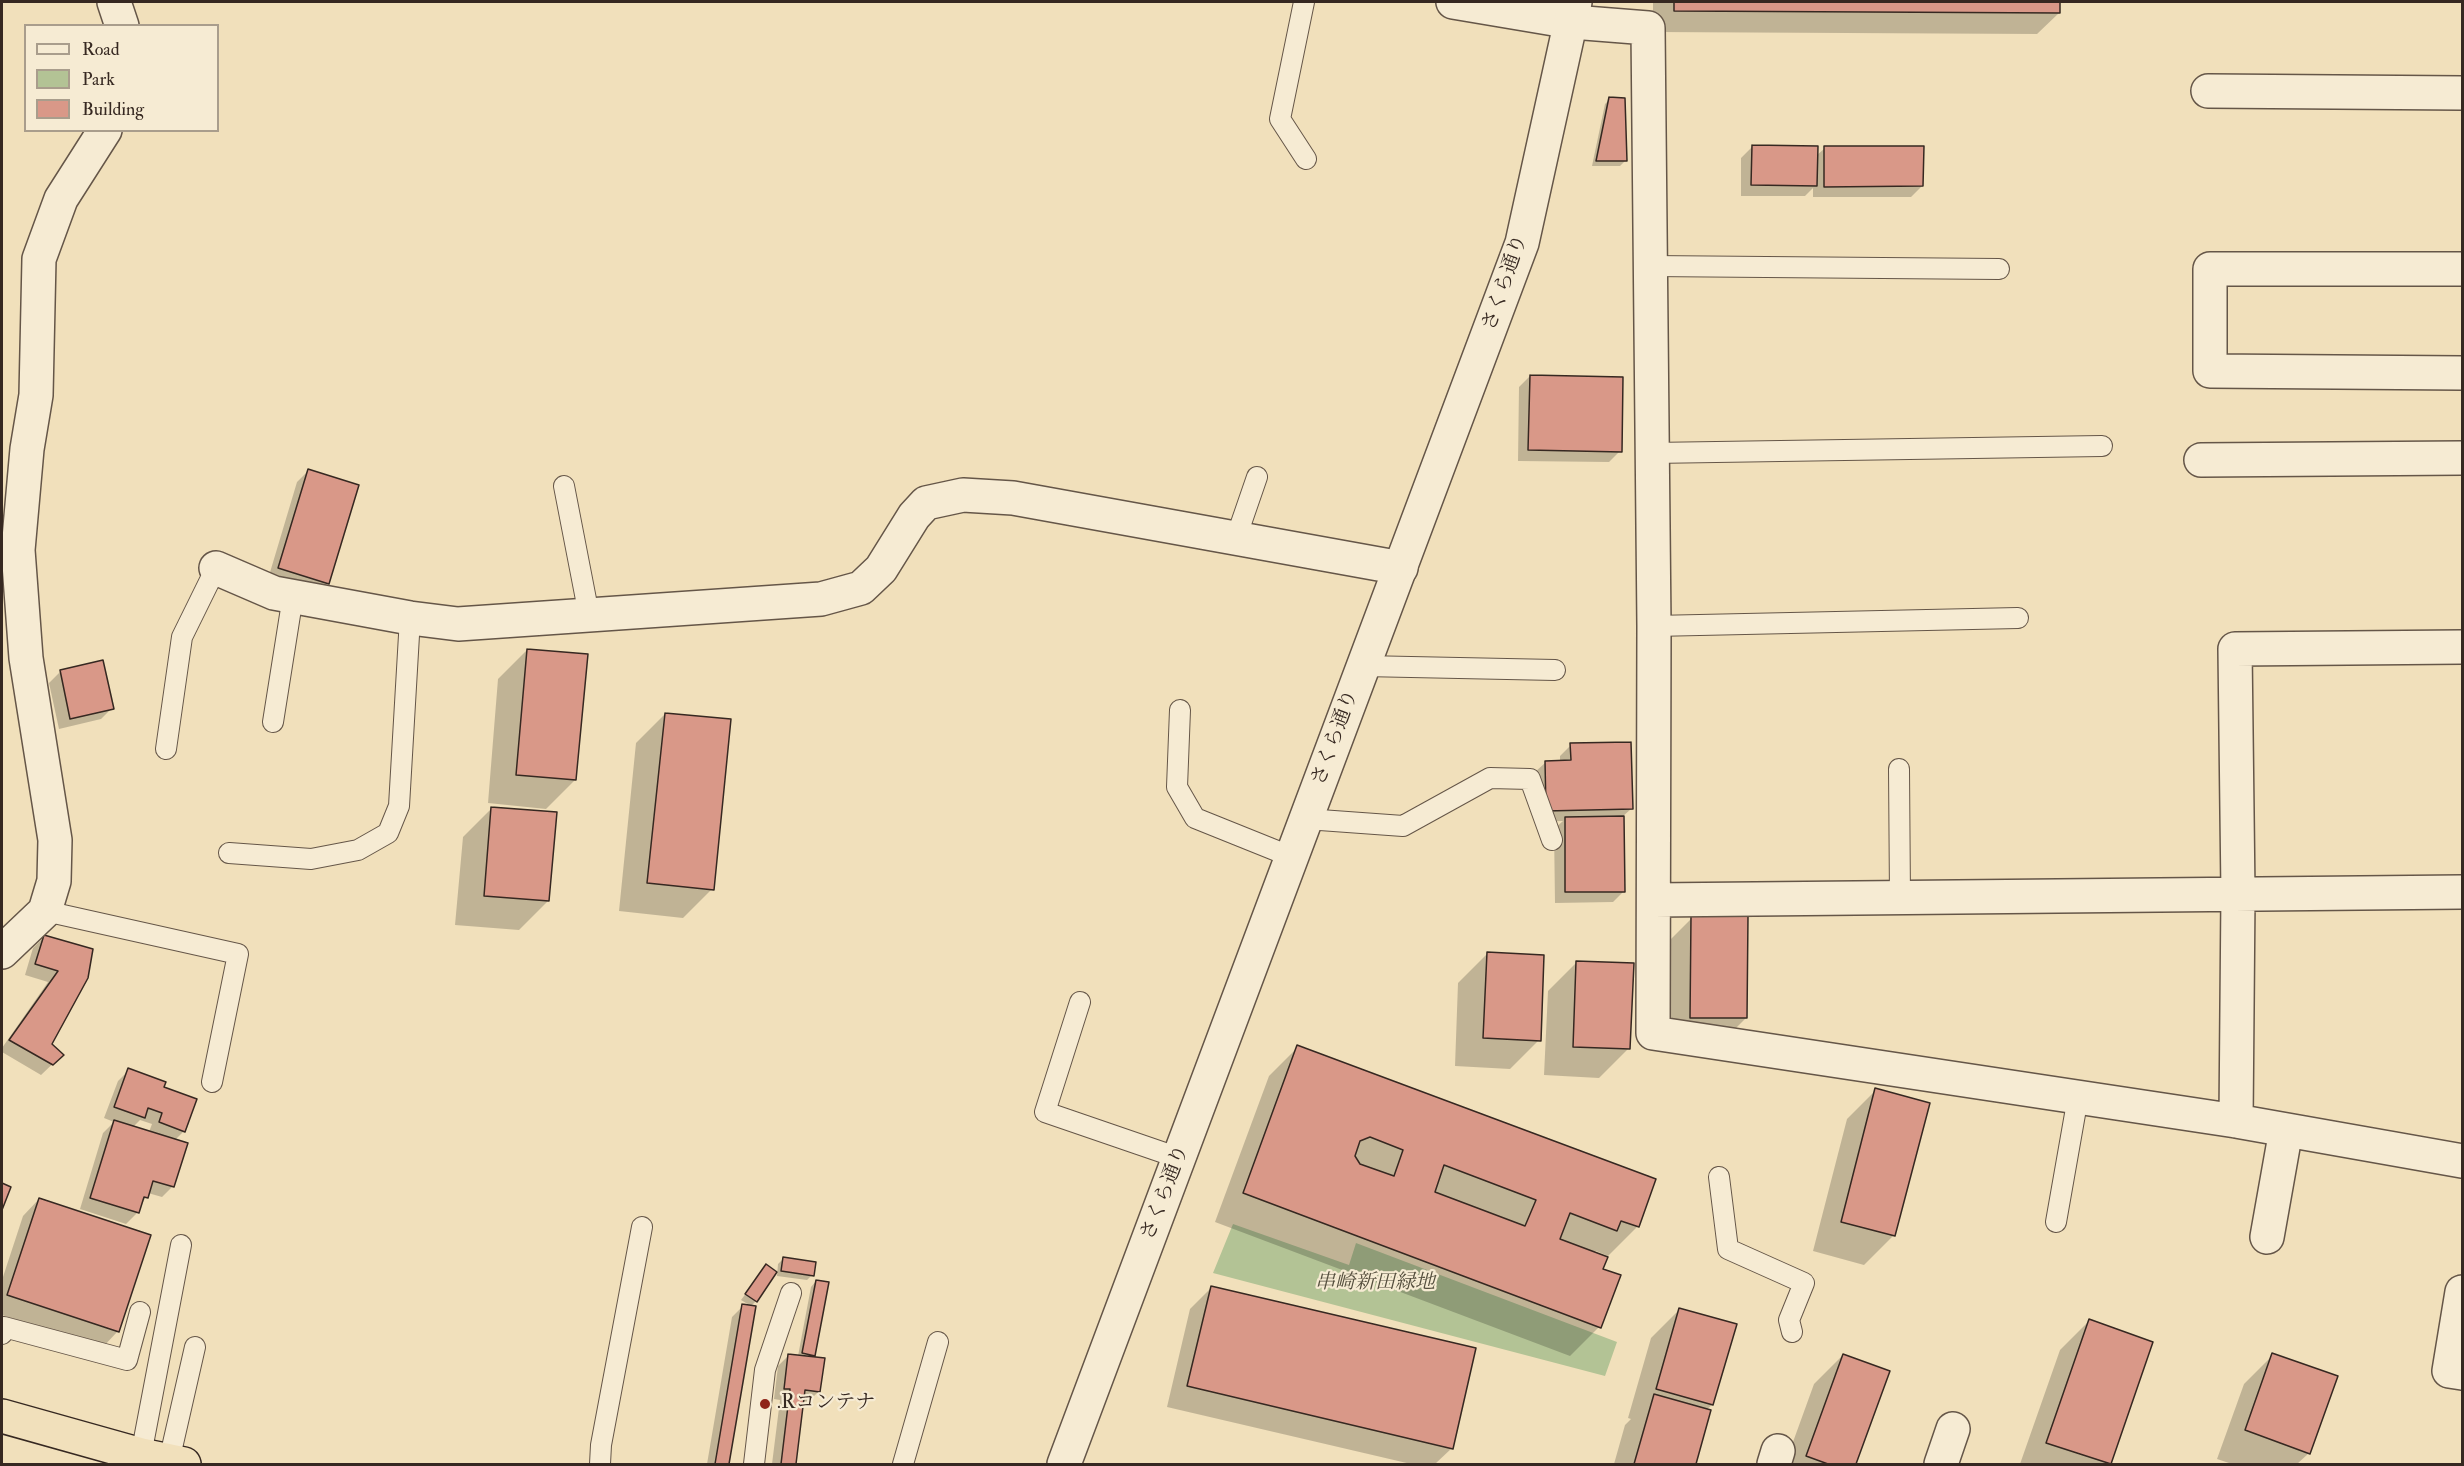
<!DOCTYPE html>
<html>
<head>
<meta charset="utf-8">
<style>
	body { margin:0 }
	#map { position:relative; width:2464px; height:1466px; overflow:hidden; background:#f1e0bb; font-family:"IM FELL Double Pica",serif }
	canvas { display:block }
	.frame { position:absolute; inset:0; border:3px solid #362821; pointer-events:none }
	.legend { position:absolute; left:24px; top:24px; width:195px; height:108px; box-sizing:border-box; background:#f6ebd3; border:2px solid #a99d8c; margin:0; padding:8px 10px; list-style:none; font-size:18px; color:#362821 }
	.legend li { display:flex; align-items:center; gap:12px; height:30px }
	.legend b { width:30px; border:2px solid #a99d8c }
</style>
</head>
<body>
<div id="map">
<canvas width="2464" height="1466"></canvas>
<div class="frame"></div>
<ul class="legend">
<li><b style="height:8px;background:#f6ebd3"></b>Road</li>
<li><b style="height:16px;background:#b3c395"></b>Park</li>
<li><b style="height:16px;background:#d99888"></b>Building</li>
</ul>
</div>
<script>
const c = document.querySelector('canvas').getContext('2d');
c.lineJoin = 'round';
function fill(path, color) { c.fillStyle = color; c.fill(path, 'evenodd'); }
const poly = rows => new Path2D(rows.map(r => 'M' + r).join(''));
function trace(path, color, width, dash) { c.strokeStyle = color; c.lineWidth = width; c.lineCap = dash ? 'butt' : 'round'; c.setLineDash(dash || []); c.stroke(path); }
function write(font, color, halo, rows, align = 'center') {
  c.font = font + ' "IM FELL Double Pica","Noto Serif JP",serif'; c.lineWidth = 4.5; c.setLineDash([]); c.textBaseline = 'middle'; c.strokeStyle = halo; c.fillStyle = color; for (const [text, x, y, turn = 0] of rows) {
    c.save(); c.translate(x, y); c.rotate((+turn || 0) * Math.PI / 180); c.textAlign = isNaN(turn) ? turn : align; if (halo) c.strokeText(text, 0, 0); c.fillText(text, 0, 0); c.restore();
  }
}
fill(poly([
	[1233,1224,1349,1265,1356,1243,1617,1342,1605,1376,1213,1273]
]), '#b3c395');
fill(poly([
	[1653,2,2059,2,2059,13,2037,34,1653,32],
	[1610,99,1625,161,1620,166,1592,166,1605,104],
	[1752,147,1816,156,1825,148,1922,186,1911,197,1813,197,1813,188,1805,196,1741,196,1741,158],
	[1530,376,1620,451,1609,462,1518,461,1519,387],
	[308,471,328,583,317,594,268,579,297,482],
	[527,650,575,780,546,809,488,803,498,679],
	[60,672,112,708,101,719,59,729,49,683],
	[665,714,712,889,683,918,619,911,636,743],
	[1571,745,1631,809,1622,817,1624,891,1613,902,1555,903,1554,829,1563,821,1536,822,1534,773,1546,762,1560,762,1560,756],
	[492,808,548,901,519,930,455,925,463,837],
	[1692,918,1746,1018,1717,1047,1662,1046,1663,947],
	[44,937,91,950,51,1044,62,1055,41,1075,2,1052,2,1048,48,982,25,975,33,948],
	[1487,954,1539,1040,1510,1069,1455,1066,1458,983],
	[1577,962,1628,1049,1599,1078,1544,1075,1548,991],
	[1298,1047,1654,1180,1637,1227,1608,1256,1596,1251,1593,1253,1601,1269,1599,1327,1570,1356,1215,1222,1269,1076],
	[129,1070,184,1131,175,1140,173,1186,162,1197,148,1193,137,1213,126,1224,80,1209,103,1133,114,1122,104,1118,118,1081],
	[140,1120,152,1124,149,1132,133,1127],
	[1876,1090,1928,1104,1893,1236,1864,1265,1813,1251,1847,1119],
	[39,1199,118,1331,102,1348,2,1315,2,1280,23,1216],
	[783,1259,812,1275,807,1280,777,1276,778,1264],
	[766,1266,756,1301,751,1306,741,1300],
	[816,1281,813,1355,811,1358,819,1391,808,1402,802,1401,794,1464,772,1464,780,1400,774,1399,778,1366,789,1355,798,1356,811,1287],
	[1212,1287,1452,1448,1435,1464,1411,1464,1167,1407,1190,1309],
	[743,1306,754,1307,727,1464,707,1464,732,1317],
	[1680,1309,1712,1405,1706,1410,1709,1411,1694,1464,1614,1464,1625,1425,1631,1419,1628,1418,1651,1338],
	[2089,1321,2151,1342,2109,1464,2020,1464,2060,1350],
	[1843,1355,1888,1372,1854,1464,1785,1464,1814,1384],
	[2273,1355,2309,1453,2297,1464,2232,1464,2217,1459,2244,1384]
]), '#0003');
const building = poly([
	[1674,2,2060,2,2060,13,1674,11,1674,2],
	[1609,97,1625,98,1627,161,1596,161,1609,97],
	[1752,145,1818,146,1817,186,1751,185,1752,145],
	[1824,146,1924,146,1923,186,1824,187,1824,146],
	[1530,375,1623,377,1622,452,1528,450,1530,375],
	[308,469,359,485,329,584,278,568,308,469],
	[527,649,588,654,576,780,516,775,527,649],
	[103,660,114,709,70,719,60,670,103,660],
	[665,713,731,719,714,890,647,883,665,713],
	[1631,742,1633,809,1546,811,1545,761,1571,760,1570,743,1631,742],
	[491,807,557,812,549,901,484,896,491,807],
	[1624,816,1625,892,1565,892,1565,817,1624,816],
	[1691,916,1748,916,1747,1018,1690,1018,1691,916],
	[44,935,93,949,88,978,52,1044,64,1055,53,1065,9,1040,58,971,35,964,44,935],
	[1487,952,1544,955,1541,1041,1483,1038,1487,952],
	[1576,961,1634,963,1630,1049,1573,1047,1576,961],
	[1297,1045,1656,1179,1639,1227,1621,1221,1617,1231,1570,1213,1560,1239,1608,1257,1603,1269,1621,1275,1601,1328,1243,1193,1297,1045],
	[1370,1137,1403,1150,1394,1176,1360,1164,1355,1156,1360,1141,1370,1137],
	[1444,1165,1536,1200,1525,1226,1435,1192,1444,1165],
	[128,1068,166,1082,164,1087,197,1099,185,1132,159,1122,162,1113,148,1108,145,1118,114,1107,128,1068],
	[1875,1088,1930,1103,1895,1236,1841,1222,1875,1088],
	[114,1120,188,1143,174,1187,153,1181,148,1198,144,1197,139,1213,90,1198,114,1120],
	[2,1183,11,1187,2,1210,2,1183],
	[39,1198,151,1235,119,1332,7,1295,39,1198],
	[783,1257,816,1262,814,1276,781,1271,783,1257],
	[766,1264,777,1272,757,1302,745,1294,766,1264],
	[816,1280,829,1282,815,1356,802,1353,816,1280],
	[1211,1286,1476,1348,1453,1449,1187,1386,1211,1286],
	[742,1304,756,1306,729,1464,715,1464,742,1304],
	[1679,1308,1737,1324,1713,1405,1656,1389,1679,1308],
	[2089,1319,2153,1342,2111,1464,2046,1443,2089,1319],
	[2272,1353,2338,1376,2310,1454,2245,1430,2272,1353],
	[788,1354,825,1358,820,1392,805,1390,796,1464,781,1464,790,1389,784,1389,788,1354],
	[1843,1354,1890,1371,1856,1464,1828,1464,1806,1456,1843,1354],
	[1654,1394,1711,1410,1696,1464,1634,1464,1654,1394]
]);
fill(building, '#d99888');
trace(building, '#362821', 1.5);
const service = poly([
	[1304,2,1280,119,1306,159],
	[1650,266,1999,269],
	[1652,453,2102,446],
	[564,486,589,615],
	[1236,538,1257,477],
	[1654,626,2018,618],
	[1363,666,1555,670],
	[1180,710,1177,787,1195,818,1292,857],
	[273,722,293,596],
	[166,749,182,637,216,568],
	[1899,769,1900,898],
	[1306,819,1403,826,1490,778,1530,779,1552,840],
	[229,853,311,859,358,850,388,833,399,806,410,618],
	[45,911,238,954,212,1082],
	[1080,1002,1045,1112,1179,1158],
	[1719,1177,1728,1249,1804,1283,1789,1320,1792,1332],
	[2056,1222,2078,1097],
	[2,1334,4,1327,127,1360,140,1312],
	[141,1455,181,1245],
	[169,1461,195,1347],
	[600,1464,601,1445,642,1227],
	[754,1464,765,1370,791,1293],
	[903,1464,938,1342]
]);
const minor = poly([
	[114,2,122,26],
	[1453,2,1572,22,1648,28,1654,626,1653,1033,2236,1121,2462,1161],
	[2208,91,2462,93],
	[2462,269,2210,269,2210,371,2462,373],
	[2201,460,2462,458],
	[216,568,274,593,410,618,458,624,821,599,861,588,881,569,914,516,926,503,963,495,1013,498,1401,568],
	[1654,900,2462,892],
	[2,952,45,911,54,881,55,840,26,658,18,550,27,449,36,395,39,259,61,199,105,130],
	[2236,1121,2238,894,2235,649,2462,647],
	[2267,1237,2286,1130],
	[2462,1292,2449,1371,2462,1373],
	[1774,1464,1778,1451],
	[1941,1464,1953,1429]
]);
const tertiary = poly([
	[1064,1464,1522,243,1575,2]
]);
const trunk = poly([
	[2,1416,141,1455,184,1464]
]);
trace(service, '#655648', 22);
trace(minor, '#655648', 36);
trace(tertiary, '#655648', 36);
trace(trunk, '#362821', 36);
trace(service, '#f6ebd3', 20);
trace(minor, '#f6ebd3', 33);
trace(tertiary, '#f6ebd3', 33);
trace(trunk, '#f1e0bb', 33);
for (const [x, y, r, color] of [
	[765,1404,6,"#8f2418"]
]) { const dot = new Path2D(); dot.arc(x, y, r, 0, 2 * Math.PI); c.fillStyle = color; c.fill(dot); trace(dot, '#f6ebd3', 2); }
write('20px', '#362821', '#f6ebd3', [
	["さくら通り",1506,283,-71],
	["さくら通り",1336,738,-70],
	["さくら通り",1166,1193,-69]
]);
write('italic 20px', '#554f3e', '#f6ebd3', [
	["串崎新田緑地",1375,1284]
]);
write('20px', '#362821', '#f6ebd3', [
	[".Rコンテナ",777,1404]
], 'left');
</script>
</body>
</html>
